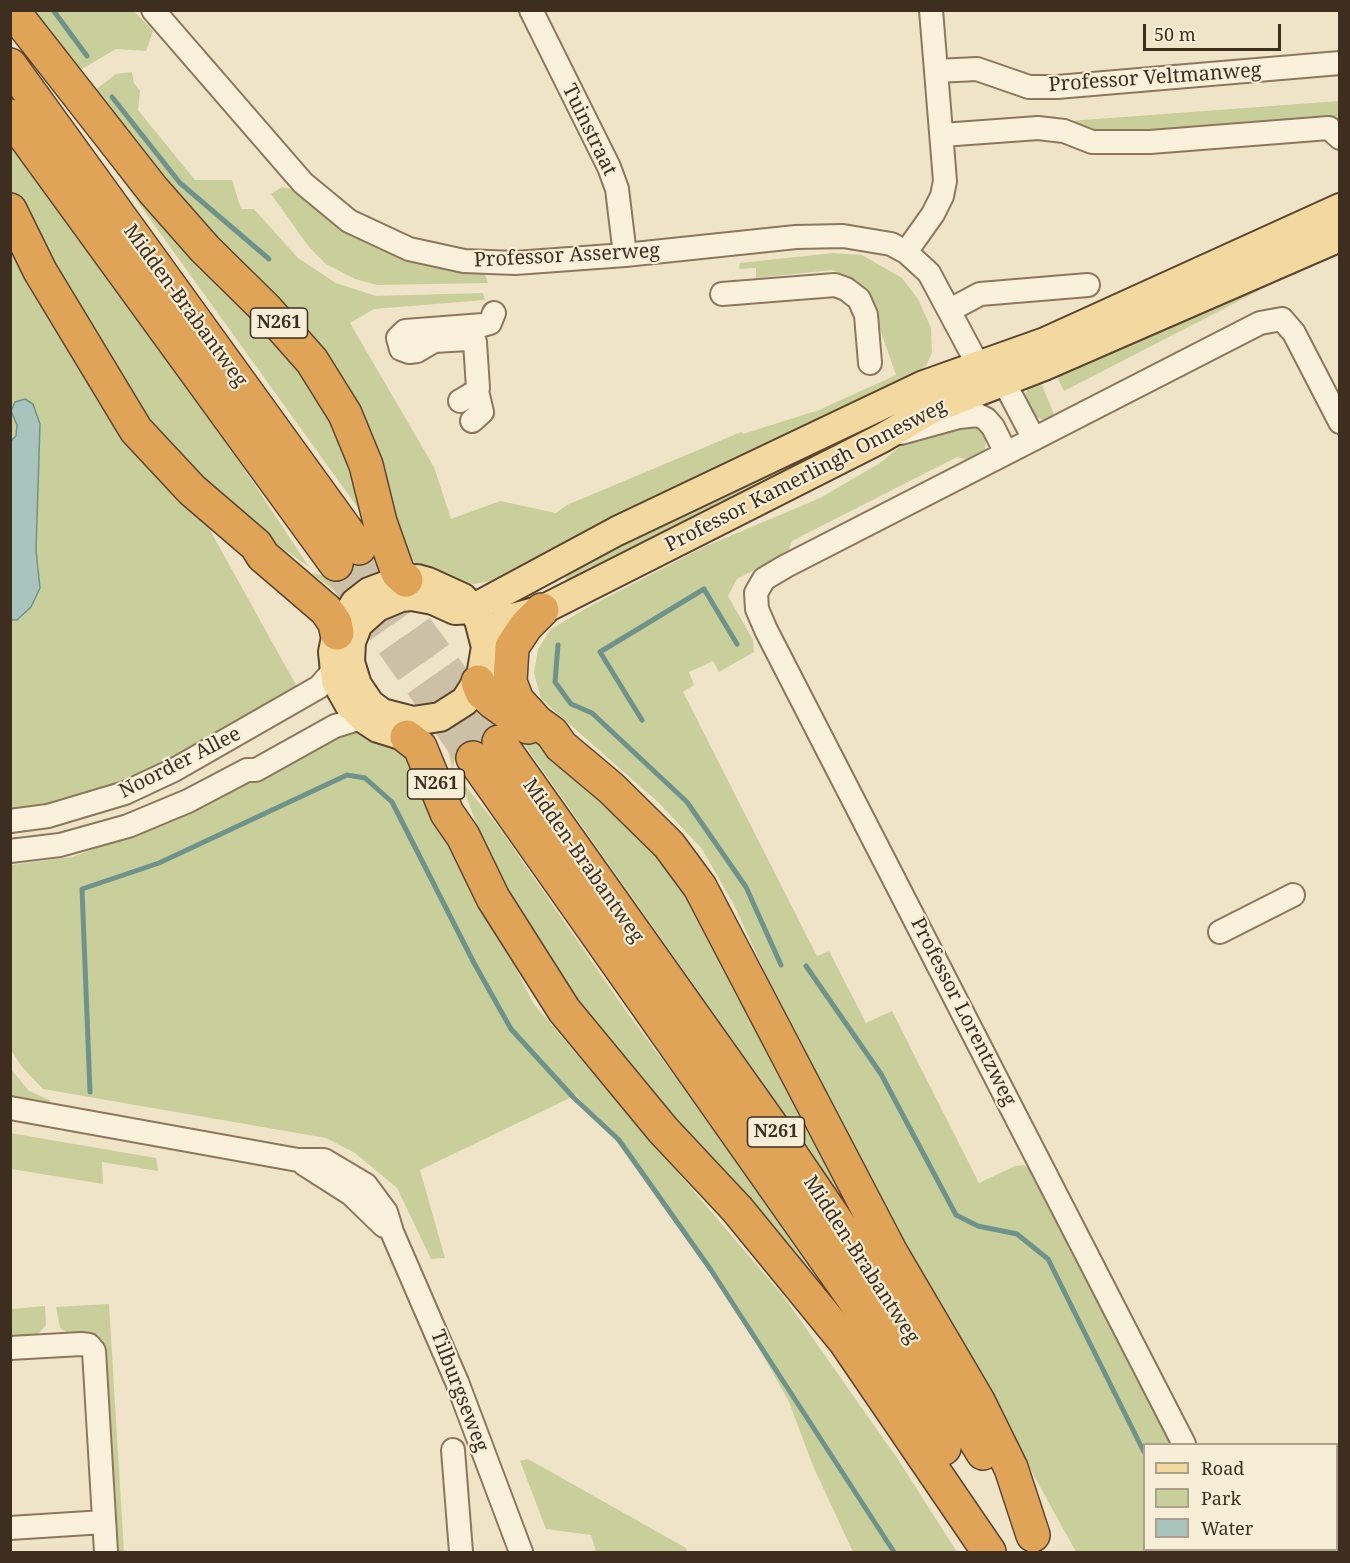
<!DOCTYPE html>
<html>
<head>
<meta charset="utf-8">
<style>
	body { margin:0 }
	#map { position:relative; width:1350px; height:1563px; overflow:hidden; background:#f0e4c8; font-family:"Noto Serif",serif }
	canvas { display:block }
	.frame { position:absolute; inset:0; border:12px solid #3d2e20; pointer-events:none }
	.legend { position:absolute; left:1143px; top:1443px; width:195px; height:108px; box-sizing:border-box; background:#f7eed8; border:2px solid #ada18e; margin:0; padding:8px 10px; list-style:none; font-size:18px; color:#3d2e20 }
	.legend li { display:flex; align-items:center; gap:12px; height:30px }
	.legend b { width:30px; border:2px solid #ada18e }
	.scale { position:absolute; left:1143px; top:24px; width:138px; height:27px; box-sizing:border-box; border:3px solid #3d2e20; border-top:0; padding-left:8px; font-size:18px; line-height:21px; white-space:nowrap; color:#3d2e20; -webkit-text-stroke:4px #f7eed8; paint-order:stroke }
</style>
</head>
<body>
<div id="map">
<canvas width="1350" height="1563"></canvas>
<div class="frame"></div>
<ul class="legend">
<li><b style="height:8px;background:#f3d9a0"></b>Road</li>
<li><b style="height:16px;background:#c9cf9b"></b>Park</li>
<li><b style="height:16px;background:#a9c4bc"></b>Water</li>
</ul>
<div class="scale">50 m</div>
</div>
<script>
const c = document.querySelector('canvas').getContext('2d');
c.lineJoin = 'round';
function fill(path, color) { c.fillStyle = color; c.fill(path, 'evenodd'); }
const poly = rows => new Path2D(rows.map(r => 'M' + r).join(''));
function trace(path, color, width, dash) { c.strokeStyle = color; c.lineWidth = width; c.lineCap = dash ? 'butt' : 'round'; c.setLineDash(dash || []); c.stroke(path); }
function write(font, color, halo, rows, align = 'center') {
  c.font = font + ' "Noto Serif",serif'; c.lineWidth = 4.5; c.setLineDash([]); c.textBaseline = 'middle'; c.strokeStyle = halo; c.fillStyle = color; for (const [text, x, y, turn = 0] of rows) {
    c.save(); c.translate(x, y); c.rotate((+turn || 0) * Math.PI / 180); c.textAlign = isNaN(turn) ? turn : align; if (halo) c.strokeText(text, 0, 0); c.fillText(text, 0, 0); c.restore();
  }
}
fill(poly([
	[29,11,134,11,153,31,146,51,116,49,75,73],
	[132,72,134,83,140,91,138,110,195,180,232,180,241,209,254,209,298,258,336,283,376,296,483,293,485,300,374,309,350,323,434,467,451,519,500,501,556,513,567,505,741,432,743,434,819,410,896,375,868,295,849,276,832,270,756,278,756,268,739,269,740,263,833,253,862,255,902,278,918,299,931,328,932,353,926,366,913,376,490,581,469,585,428,574,411,563,360,424,90,94,116,74],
	[1339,101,1339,123,1125,135,1099,132,1070,121],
	[96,144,154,202,331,405,371,526],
	[13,146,241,464,309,567,216,501,153,436,11,195,10,147],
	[282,187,296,190,439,267,485,274,488,283,377,285,355,279,326,264,309,247,271,194],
	[10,234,200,512,297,687,152,772,106,790,61,803,11,811,11,620,17,620,39,568,36,550,40,424,17,425,16,436,11,442],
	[1263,275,1268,286,1064,391,1052,367],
	[1039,378,1054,414,1044,420,1033,416,1024,401,1029,384],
	[886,414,888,418,569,584,562,571],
	[974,423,986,438,985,449,979,456,969,460,957,457,792,541,788,552,737,579,728,596,753,640,754,652,719,672,713,661,689,672,694,685,683,692,817,956,829,951,866,1023,892,1011,979,1183,1015,1166,1024,1165,1031,1171,1058,1221,1171,1444,1144,1444,1143,1535,1144,1550,1150,1550,1152,1552,1076,1552,806,1062,734,905,702,849,659,803,541,699,534,673,538,649,551,629,594,604,704,547,820,498,880,463,904,443],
	[374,532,386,572,346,599,311,573,332,577,349,575,363,566,371,553],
	[480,702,498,723,476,726,466,731,456,747,453,769,442,729],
	[517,729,599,791,687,886,908,1304,811,1151,515,731],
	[346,731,363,731,412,757,533,1003,784,1297,899,1461,957,1552,853,1552,813,1466,789,1402,740,1314,616,1141,576,1095,420,1170,445,1258,431,1259,397,1188,355,1153,326,1138,43,1089,22,1067,11,1050,11,865,72,857,172,821],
	[459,778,498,826,626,1011,713,1127,843,1317,680,1124,579,1014,513,918],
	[10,1068,29,1091,50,1100,49,1106,11,1099],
	[10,1133,156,1158,158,1171,102,1162,103,1184,11,1169],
	[109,1304,124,1552,112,1552,99,1334,71,1335,60,1328,56,1307],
	[45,1306,46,1325,41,1331,32,1338,11,1339,11,1309],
	[528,1459,686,1548,687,1552,596,1552,591,1535,546,1529,520,1461]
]), '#c9cf9b');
const water = poly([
	[25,399,33,404,40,424,36,550,40,588,31,607,17,620,10,620,10,442,16,436,17,425,11,411,15,402,25,399]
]);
fill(water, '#a9c4bc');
trace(water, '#6f938a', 1.5);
trace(poly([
	[53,10,87,56],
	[112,97,180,183,269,259],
	[558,645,555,682,571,704,592,713,687,802,746,887,781,965],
	[642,720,600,652,704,589,737,644],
	[806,966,881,1074,956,1215,978,1226,1017,1234,1048,1259,1144,1452],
	[90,1092,82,889,159,863,347,775,365,778,392,802,474,963,511,1029,574,1098,619,1140,711,1270,894,1552],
	[1196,1550,1197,1552]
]), '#6f938a', 5);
trace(poly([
	[359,548,499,742],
	[336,564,473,758]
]), '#ccc0a6', 33, [33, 16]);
const minor = poly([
	[153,10,303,183,349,221,409,249,464,261,515,263,625,255,796,237,843,236,891,244,906,252,929,273,978,365,1004,382,1034,439],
	[531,10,609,167,617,189,625,255],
	[936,71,977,69,1029,87,1057,87,1340,63],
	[942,135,1038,128,1064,131,1092,142,1150,142,1329,128,1340,138],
	[906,252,933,214,942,196,945,181,931,10],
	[722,294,835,285,846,289,859,299,866,315,870,363],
	[950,310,980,294,1088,285],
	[460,401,477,391,478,388,475,342,468,339,434,341,417,351,409,352,401,349,398,338,405,331,483,325,490,323,494,313],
	[472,421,482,412,477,391],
	[901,433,959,417,978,415,986,419,993,427,1006,453],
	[10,821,48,816,125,793,174,770,319,687,334,670],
	[10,851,60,845,128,826,188,801,247,770,256,770,335,726,355,720,366,720],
	[1220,932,1293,895],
	[10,1108,298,1160,324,1160,366,1185,386,1212,392,1232,457,1382,521,1552],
	[304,1164,351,1194,384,1226],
	[10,1348,81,1344,89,1345,94,1351,106,1552],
	[1184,1444,766,630,757,609,756,593,764,579,786,566,1260,323,1282,319,1294,333,1340,422],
	[453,1450,461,1552],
	[10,1528,104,1522],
	[1237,1550,1239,1552]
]);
const major = poly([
	[486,647,491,631,513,618,542,610,882,438,930,410,1044,366,1340,237],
	[407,737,378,728,366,720,349,704,336,681,333,652,337,633,355,603,369,592,396,582,417,579,428,582,463,598,467,603,472,609,473,610,479,620,486,647,481,676,465,701,440,717,413,721,382,713,370,704,357,685,350,662,351,642,358,624,377,607,401,597,412,596,433,600,455,610,472,609,617,531,924,385,1045,342,1340,208]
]);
const highway = poly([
	[12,10,153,190,205,249,265,308,312,361,345,414,366,465,380,522,398,573,406,580],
	[10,65,359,548],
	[10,116,336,564],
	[10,210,40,271,136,430,192,490,256,545,263,556,326,610,335,623,337,633],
	[542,610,526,626,512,647,510,682,517,700,537,722,552,733,561,746,611,788,669,845,700,887,890,1251,978,1401,1011,1468,1033,1535],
	[478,682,482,692,493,702,528,727],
	[407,737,420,747,447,813,463,836,493,898,564,1010,663,1130,737,1209,845,1341,989,1552],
	[499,742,775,1131,888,1297,983,1453],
	[473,758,863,1312,944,1448]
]);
trace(minor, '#8d765c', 26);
trace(major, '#5b4430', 32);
trace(highway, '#5b4430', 36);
trace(minor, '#faf1dc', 22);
trace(major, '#f3d9a0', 28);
trace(highway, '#e0a458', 33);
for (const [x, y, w] of [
	[279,323,57],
	[436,784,57],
	[776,1132,57]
]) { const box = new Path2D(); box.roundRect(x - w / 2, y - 15, w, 30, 4.5); c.fillStyle = '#f7eed8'; c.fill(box); trace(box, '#3d2e20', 1.5); }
write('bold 18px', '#3d2e20', null, [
	["N261",279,323],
	["N261",436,784],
	["N261",776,1132]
]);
write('20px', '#3d2e20', '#f7eed8', [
	["Professor Veltmanweg",1155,78,-4],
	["Tuinstraat",589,130,64],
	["Professor Asserweg",567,256,-3],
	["Midden-Brabantweg",185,306,54],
	["Professor Kamerlingh Onnesweg",806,476,-27],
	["Noorder Allee",180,763,-27],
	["Midden-Brabantweg",583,861,55],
	["Professor Lorentzweg",963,1012,63],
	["Midden-Brabantweg",861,1260,57],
	["Tilburgseweg",459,1391,69]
]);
</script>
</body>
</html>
